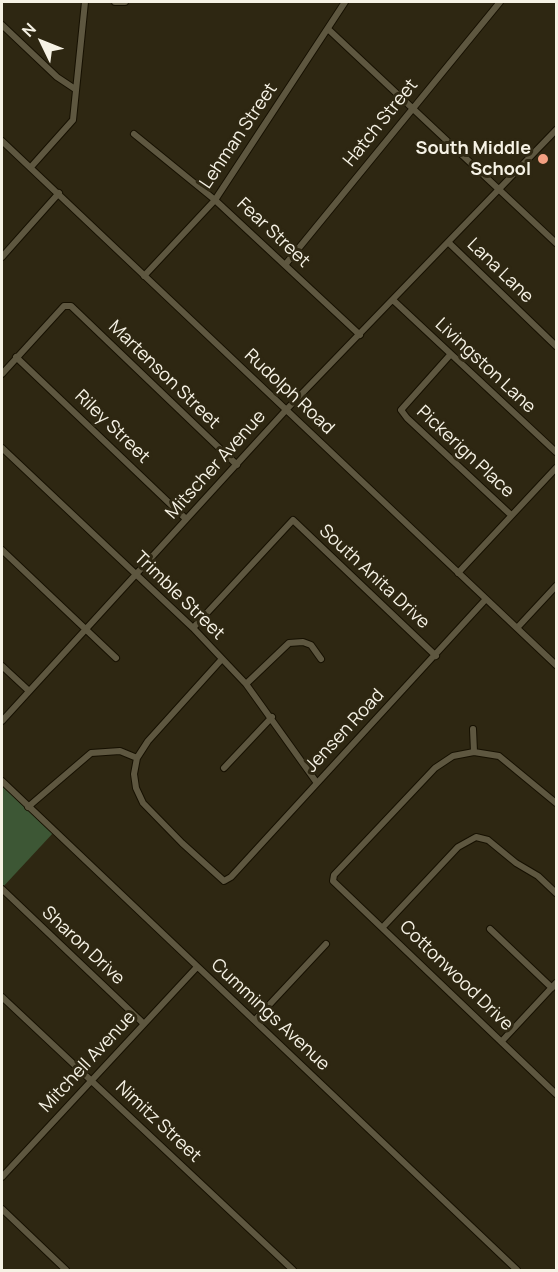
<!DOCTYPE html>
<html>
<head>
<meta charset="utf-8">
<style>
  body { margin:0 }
  #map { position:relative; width:558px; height:1272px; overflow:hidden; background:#2e2712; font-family:Manrope,sans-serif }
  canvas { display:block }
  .frame { position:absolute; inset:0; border:3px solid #f6f2e5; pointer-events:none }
  .north { position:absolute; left:12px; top:12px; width:60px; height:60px; -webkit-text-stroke:4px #2e2712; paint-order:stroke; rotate:313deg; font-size:16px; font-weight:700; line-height:24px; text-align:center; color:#f6f2e5 }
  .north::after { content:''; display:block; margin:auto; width:21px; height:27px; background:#f6f2e5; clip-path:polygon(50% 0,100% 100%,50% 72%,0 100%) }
</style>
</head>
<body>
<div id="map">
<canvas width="558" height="1272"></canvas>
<div class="frame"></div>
<div class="north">N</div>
</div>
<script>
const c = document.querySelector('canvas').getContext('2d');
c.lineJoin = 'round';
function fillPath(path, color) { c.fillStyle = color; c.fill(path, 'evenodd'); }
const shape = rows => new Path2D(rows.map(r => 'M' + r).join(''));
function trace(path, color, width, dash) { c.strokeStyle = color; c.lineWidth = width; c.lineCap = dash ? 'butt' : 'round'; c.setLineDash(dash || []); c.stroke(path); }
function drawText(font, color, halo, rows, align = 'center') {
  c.font = font + ' Manrope,sans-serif'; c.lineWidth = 6; c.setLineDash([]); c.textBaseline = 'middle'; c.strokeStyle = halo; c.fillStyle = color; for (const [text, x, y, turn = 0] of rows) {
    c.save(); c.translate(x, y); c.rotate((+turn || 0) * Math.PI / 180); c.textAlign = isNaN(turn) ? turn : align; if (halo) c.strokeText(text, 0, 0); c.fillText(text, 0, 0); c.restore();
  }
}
const green = shape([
  [2,781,54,832,2,888]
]);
const minor = shape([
  [115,2,125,2],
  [2,25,57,77,75,89],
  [328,29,556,243],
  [134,134,215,200,360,335],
  [2,141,556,665],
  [31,167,73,120,85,2],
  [448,242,556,346],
  [2,257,59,193],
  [285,265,500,2],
  [144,276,215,200,345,2],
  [393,300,556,452],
  [450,355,401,410,407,418,511,515],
  [16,357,186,519],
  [2,374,64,306,71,306,237,465],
  [2,448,193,628,246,684,317,783],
  [2,550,116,658],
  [458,573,556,468],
  [193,628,293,520,436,656],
  [517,628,556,586],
  [222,659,148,741,137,758,134,774,136,788,143,803,182,843,224,881,231,877,486,599],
  [2,666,29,691],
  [246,684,289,643,303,642,311,645,321,659],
  [2,721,286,410,556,130],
  [473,729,474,752],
  [224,768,272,717],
  [2,781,517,1270],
  [556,803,499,756,474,752,453,756,435,768,334,875,333,881,556,1094],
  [28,807,91,753,120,751,137,758],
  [2,889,144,1024],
  [383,927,458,847,476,837,488,840,516,863,538,876,556,893],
  [490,929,552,988],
  [2,997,293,1270],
  [255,1020,326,944],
  [502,1041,556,983],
  [2,1177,197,967],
  [2,1209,66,1270]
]);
const markers = [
  [543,159,6,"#f3a082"]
];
const streetNames = [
  ["Hatch Street",381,123,-51],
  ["Lehman Street",239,136,-56],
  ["Fear Street",273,233,43],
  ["Lana Lane",500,271,44],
  ["Livingston Lane",485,366,43],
  ["Martenson Street",164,375,44],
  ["Rudolph Road",289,392,43],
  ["Riley Street",112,427,44],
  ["Pickerign Place",465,452,43],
  ["Mitscher Avenue",216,465,-48],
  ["South Anita Drive",374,577,43],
  ["Trimble Street",179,596,44],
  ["Jensen Road",345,731,-47],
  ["Sharon Drive",83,946,43],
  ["Cottonwood Drive",456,976,44],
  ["Cummings Avenue",270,1015,43],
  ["Mitchell Avenue",88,1062,-47],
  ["Nimitz Street",158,1122,43]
];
const poiNames = [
  ["South Middle",531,149],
  ["School",531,170]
];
fillPath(green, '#3d5735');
trace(minor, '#161000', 8);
trace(minor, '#5e5740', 6);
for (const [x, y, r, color] of markers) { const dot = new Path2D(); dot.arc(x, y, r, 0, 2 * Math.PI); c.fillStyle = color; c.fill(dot); trace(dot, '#2e2712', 2); }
drawText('18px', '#f6f2e5', '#2e2712', streetNames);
drawText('bold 18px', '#f6f2e5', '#2e2712', poiNames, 'right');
</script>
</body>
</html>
